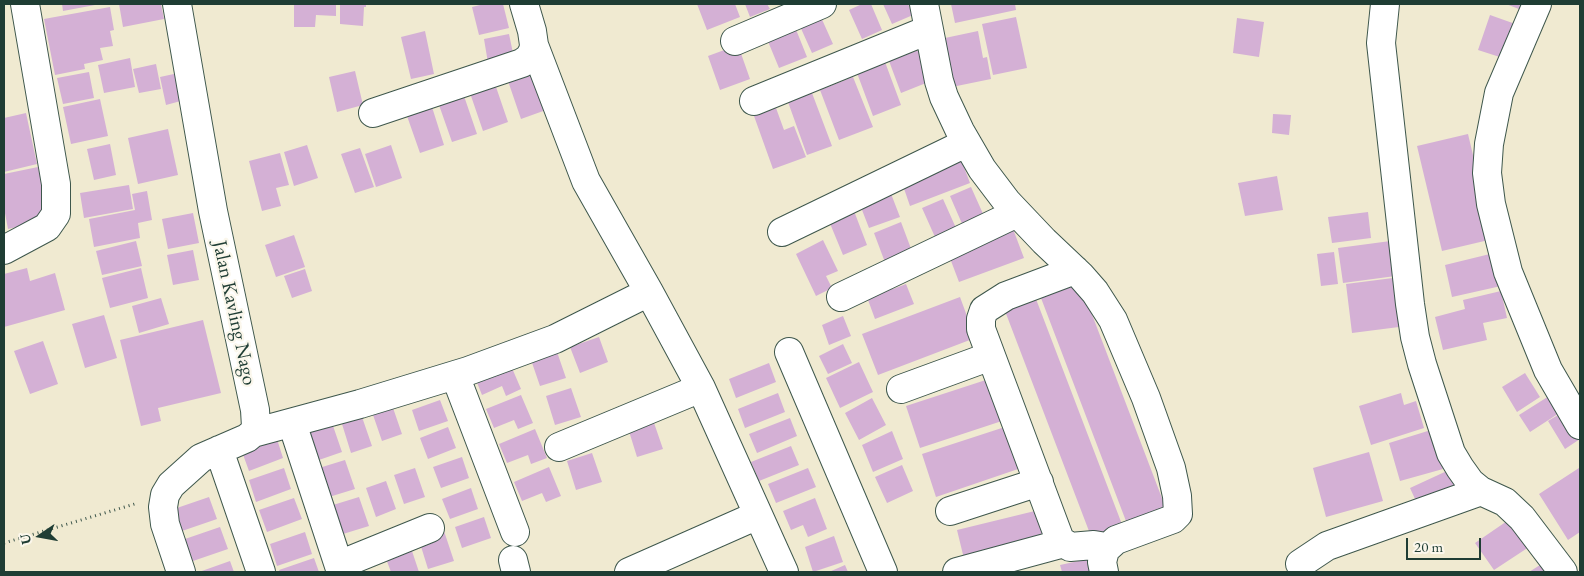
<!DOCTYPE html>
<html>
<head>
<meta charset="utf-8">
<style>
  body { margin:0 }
  #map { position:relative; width:1584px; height:576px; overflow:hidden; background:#f0ead1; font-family:"EB Garamond",serif }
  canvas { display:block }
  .frame { position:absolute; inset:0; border:5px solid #1f3d34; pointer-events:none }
  .north { position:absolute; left:15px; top:511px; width:50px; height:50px; -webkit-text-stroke:4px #fbf7ec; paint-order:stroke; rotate:258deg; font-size:14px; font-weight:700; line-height:20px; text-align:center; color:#1f3d34 }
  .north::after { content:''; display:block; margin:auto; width:18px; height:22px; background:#1f3d34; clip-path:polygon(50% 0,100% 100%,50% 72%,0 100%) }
  .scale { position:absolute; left:1406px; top:538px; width:75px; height:22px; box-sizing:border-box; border:2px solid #1f3d34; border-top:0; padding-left:6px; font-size:15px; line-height:18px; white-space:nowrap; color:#1f3d34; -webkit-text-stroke:4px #fbf7ec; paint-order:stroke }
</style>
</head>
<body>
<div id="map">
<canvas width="1584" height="576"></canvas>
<div class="frame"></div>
<div class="north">U</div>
<div class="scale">20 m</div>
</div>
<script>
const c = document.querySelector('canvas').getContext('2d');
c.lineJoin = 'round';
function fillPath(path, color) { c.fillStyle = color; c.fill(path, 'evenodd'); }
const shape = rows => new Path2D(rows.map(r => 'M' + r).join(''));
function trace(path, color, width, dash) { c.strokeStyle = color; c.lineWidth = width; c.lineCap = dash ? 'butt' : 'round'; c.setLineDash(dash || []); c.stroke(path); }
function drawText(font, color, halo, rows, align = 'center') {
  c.font = font + ' "EB Garamond",serif'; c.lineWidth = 4.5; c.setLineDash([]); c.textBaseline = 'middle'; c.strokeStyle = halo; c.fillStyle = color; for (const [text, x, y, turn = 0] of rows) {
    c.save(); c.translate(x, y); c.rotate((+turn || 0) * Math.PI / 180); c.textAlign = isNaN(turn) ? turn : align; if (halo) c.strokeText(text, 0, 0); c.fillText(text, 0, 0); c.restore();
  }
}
const building = shape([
  [62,4,94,4,95,5,63,11],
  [119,4,161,4,164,19,123,27],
  [294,4,336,4,336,16,316,15,315,27,294,27],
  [340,4,366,4,366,7,364,7,363,26,340,24],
  [484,4,503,4,509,28,479,35,472,7],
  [697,4,735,4,740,17,707,30],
  [745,4,767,4,770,9,750,17],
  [862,4,871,4,882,30,862,39,849,10],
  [883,4,908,4,913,15,892,24],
  [951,4,1015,4,1016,10,955,23],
  [1506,4,1533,4,1529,13],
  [110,7,114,30,110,31,113,46,100,48,103,60,84,64,85,69,55,75,44,19],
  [820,15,833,44,812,53,799,24],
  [1490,15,1521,26,1509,60,1478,50],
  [1016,17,1027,68,993,75,982,24],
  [1237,18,1264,22,1259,57,1233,53],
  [795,27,807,57,779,68,767,39],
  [425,31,434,74,411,79,401,37],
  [978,31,983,58,987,57,991,79,947,88,943,67,950,65,945,38],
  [509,34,514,58,488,63,484,39],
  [738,45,750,79,720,90,708,56],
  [924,48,936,79,901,93,889,61],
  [130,58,135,87,104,93,98,65],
  [885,62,901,105,873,116,857,73],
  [156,64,161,89,139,93,133,69],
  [355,71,363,105,337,112,329,77],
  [89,72,94,98,63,104,57,78],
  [183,72,188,99,166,105,160,77],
  [533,73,546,110,521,119,508,81],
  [853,77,873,127,839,140,820,90],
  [495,84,508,122,483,131,470,93],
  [812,93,832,146,807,155,788,102],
  [464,96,477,134,452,142,439,105],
  [100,99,108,136,71,144,63,107],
  [432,107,444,145,420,153,407,116],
  [776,108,784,130,794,126,806,157,773,169,754,116],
  [26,113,37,164,4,172,4,118],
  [1273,114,1291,115,1289,135,1272,133],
  [168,129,178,175,138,184,128,138],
  [1468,134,1493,239,1442,251,1417,146],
  [110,144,116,175,94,180,87,149],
  [307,145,318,178,294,186,284,152],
  [391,145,402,178,376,187,365,154],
  [360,148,374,187,355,193,341,154],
  [280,153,289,185,276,188,281,206,262,211,249,161],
  [959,154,970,183,910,206,900,177],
  [38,167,49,219,8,229,4,208,4,174],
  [1277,176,1283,210,1245,216,1238,183],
  [129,185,133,209,84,218,80,193],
  [888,186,900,217,869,228,857,197],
  [971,187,984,216,963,226,950,196],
  [147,191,152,220,138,223,140,238,94,247,89,219,135,210,132,194],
  [943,199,956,228,935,237,922,208],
  [854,211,867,245,843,255,829,221],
  [1368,212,1371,238,1332,243,1328,217],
  [193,213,199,243,168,249,162,219],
  [901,222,913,254,886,265,874,233],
  [1013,229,1024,258,959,282,948,253],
  [294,235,305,267,276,277,265,245],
  [823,240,838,271,826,276,832,288,816,296,796,254],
  [1398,240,1403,275,1343,283,1338,248],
  [136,241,142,266,102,275,96,251],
  [193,250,199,280,173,285,167,255],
  [1334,252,1338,284,1321,286,1317,254],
  [1494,253,1501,286,1452,297,1445,265],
  [27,268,30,281,55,273,65,310,4,327,4,274],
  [141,268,148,298,110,308,102,278],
  [305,269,312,291,292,298,284,276],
  [1393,278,1399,327,1352,333,1346,284],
  [890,280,893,289,906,284,914,304,875,319,864,289],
  [1080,283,1168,514,1129,529,1041,298],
  [1501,291,1507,318,1483,323,1487,340,1443,350,1435,317,1465,309,1463,300],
  [960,297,975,338,878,375,862,334],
  [161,298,169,324,139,333,132,306],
  [1036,299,1123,527,1092,539,1005,311],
  [104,315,117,358,85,368,72,324],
  [843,316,851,336,829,345,822,325],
  [203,320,221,393,158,408,161,421,141,426,120,340],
  [599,337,608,362,580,373,570,347],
  [43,341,58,384,30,394,14,351],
  [843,344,852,363,828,374,819,356],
  [556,349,566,378,540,386,530,357],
  [509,361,521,389,506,396,502,386,482,395,474,375],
  [859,362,873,392,840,408,826,378],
  [769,363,776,382,736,398,729,379],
  [1525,373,1540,397,1517,412,1502,387],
  [995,377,1008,419,920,448,906,406],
  [571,388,581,417,555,425,546,396],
  [1557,391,1567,408,1530,432,1519,415],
  [778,393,785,412,745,428,738,409],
  [1401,393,1404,405,1416,401,1424,428,1371,445,1359,406],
  [521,395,533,423,518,429,514,420,494,428,486,409],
  [872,398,886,425,859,440,845,413],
  [440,400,448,421,419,431,412,410],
  [392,405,402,434,382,441,372,412],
  [1568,409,1580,439,1565,449,1548,421],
  [362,417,372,446,351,453,342,424],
  [790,418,797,436,757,453,749,434],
  [653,420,663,449,637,457,628,428],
  [332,423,342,452,316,461,306,432],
  [1011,425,1024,467,936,497,922,454],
  [448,427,456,448,428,459,420,438],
  [535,429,547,458,531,464,528,455,507,463,499,444],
  [1431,430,1443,469,1400,481,1389,443],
  [892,431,903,459,873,472,862,445],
  [276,436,283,458,249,471,241,449],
  [791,446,799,465,759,481,751,462],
  [1369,452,1383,501,1326,517,1313,468],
  [592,453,602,482,576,490,567,461],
  [462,457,469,478,441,488,433,467],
  [345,460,355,489,329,497,319,468],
  [902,465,913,491,887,503,875,477],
  [549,467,561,496,546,502,542,493,522,501,514,482],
  [284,468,291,489,256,502,249,480],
  [415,468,425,497,404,504,394,475],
  [808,468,816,487,776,503,768,484],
  [1579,468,1580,470,1580,532,1568,540,1539,494],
  [1449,470,1460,493,1421,512,1410,488],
  [386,481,396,509,376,517,366,488],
  [471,488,478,509,450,519,442,499],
  [209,497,217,519,182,531,174,509],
  [359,497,369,526,343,534,333,505],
  [294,498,302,519,267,532,259,510],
  [815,498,827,529,808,537,803,525,791,530,783,511],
  [1043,509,1052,545,966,567,957,530],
  [484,517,491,538,462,548,455,527],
  [1510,519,1529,547,1494,570,1475,543],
  [220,527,228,549,193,561,185,539],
  [444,531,454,561,428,569,419,540],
  [305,532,312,554,277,566,270,544],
  [834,536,843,562,813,572,805,547],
  [411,548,419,572,391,572,385,556],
  [1097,557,1100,572,1062,572,1060,565],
  [314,558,319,572,280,572,279,570],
  [230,561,234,572,199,572],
  [845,565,848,572,829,572],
  [1540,565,1545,572,1529,572]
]);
const path = shape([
  [4,543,138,503]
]);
const minor = shape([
  [177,4,213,211,255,410,256,427,253,433,247,438,201,458,171,485,165,495,163,507,165,524,181,572],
  [924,4,939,81,944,97,960,131,982,169,1007,202,1044,241,1081,276,1095,292,1113,320,1146,398,1171,468,1177,496,1178,514,1173,519,1116,540,1105,550,1102,562,1104,572],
  [1385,4,1381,43,1410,304,1415,337,1422,364,1451,453,1460,468,1470,482,1481,491,1505,502,1522,518,1563,572],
  [1537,4,1499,93,1489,144,1487,173,1491,204,1508,272,1548,370,1580,425],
  [735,41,822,4],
  [534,45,586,181,649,292,701,388,784,572],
  [754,101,928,30],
  [373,113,522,63,529,58,533,51,534,45,532,31,524,4],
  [782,232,966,143],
  [4,250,47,227,56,214,56,184,25,4],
  [1075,270,1006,296,984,310,981,319,981,329,1060,540,1070,547,1094,545,1106,547],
  [841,297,1017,213],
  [789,352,883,572],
  [455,375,515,532],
  [901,389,991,356],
  [292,423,341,572],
  [253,433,360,404,468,371,555,339,649,292],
  [559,447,701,388],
  [219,450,261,572],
  [950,511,1039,482],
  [513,560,516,572],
  [1300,564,1327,546,1481,491],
  [339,565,430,528],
  [629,572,758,515],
  [957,572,1064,543]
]);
const streetNames = [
  ["Jalan Kavling Nago",234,313,78]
];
fillPath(building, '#d4b0d5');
trace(minor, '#3e574c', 30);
trace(path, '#3e574c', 3, [1, 4]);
trace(minor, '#fff', 28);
drawText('20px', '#1f3d34', '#fbf7ec', streetNames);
</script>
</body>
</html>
